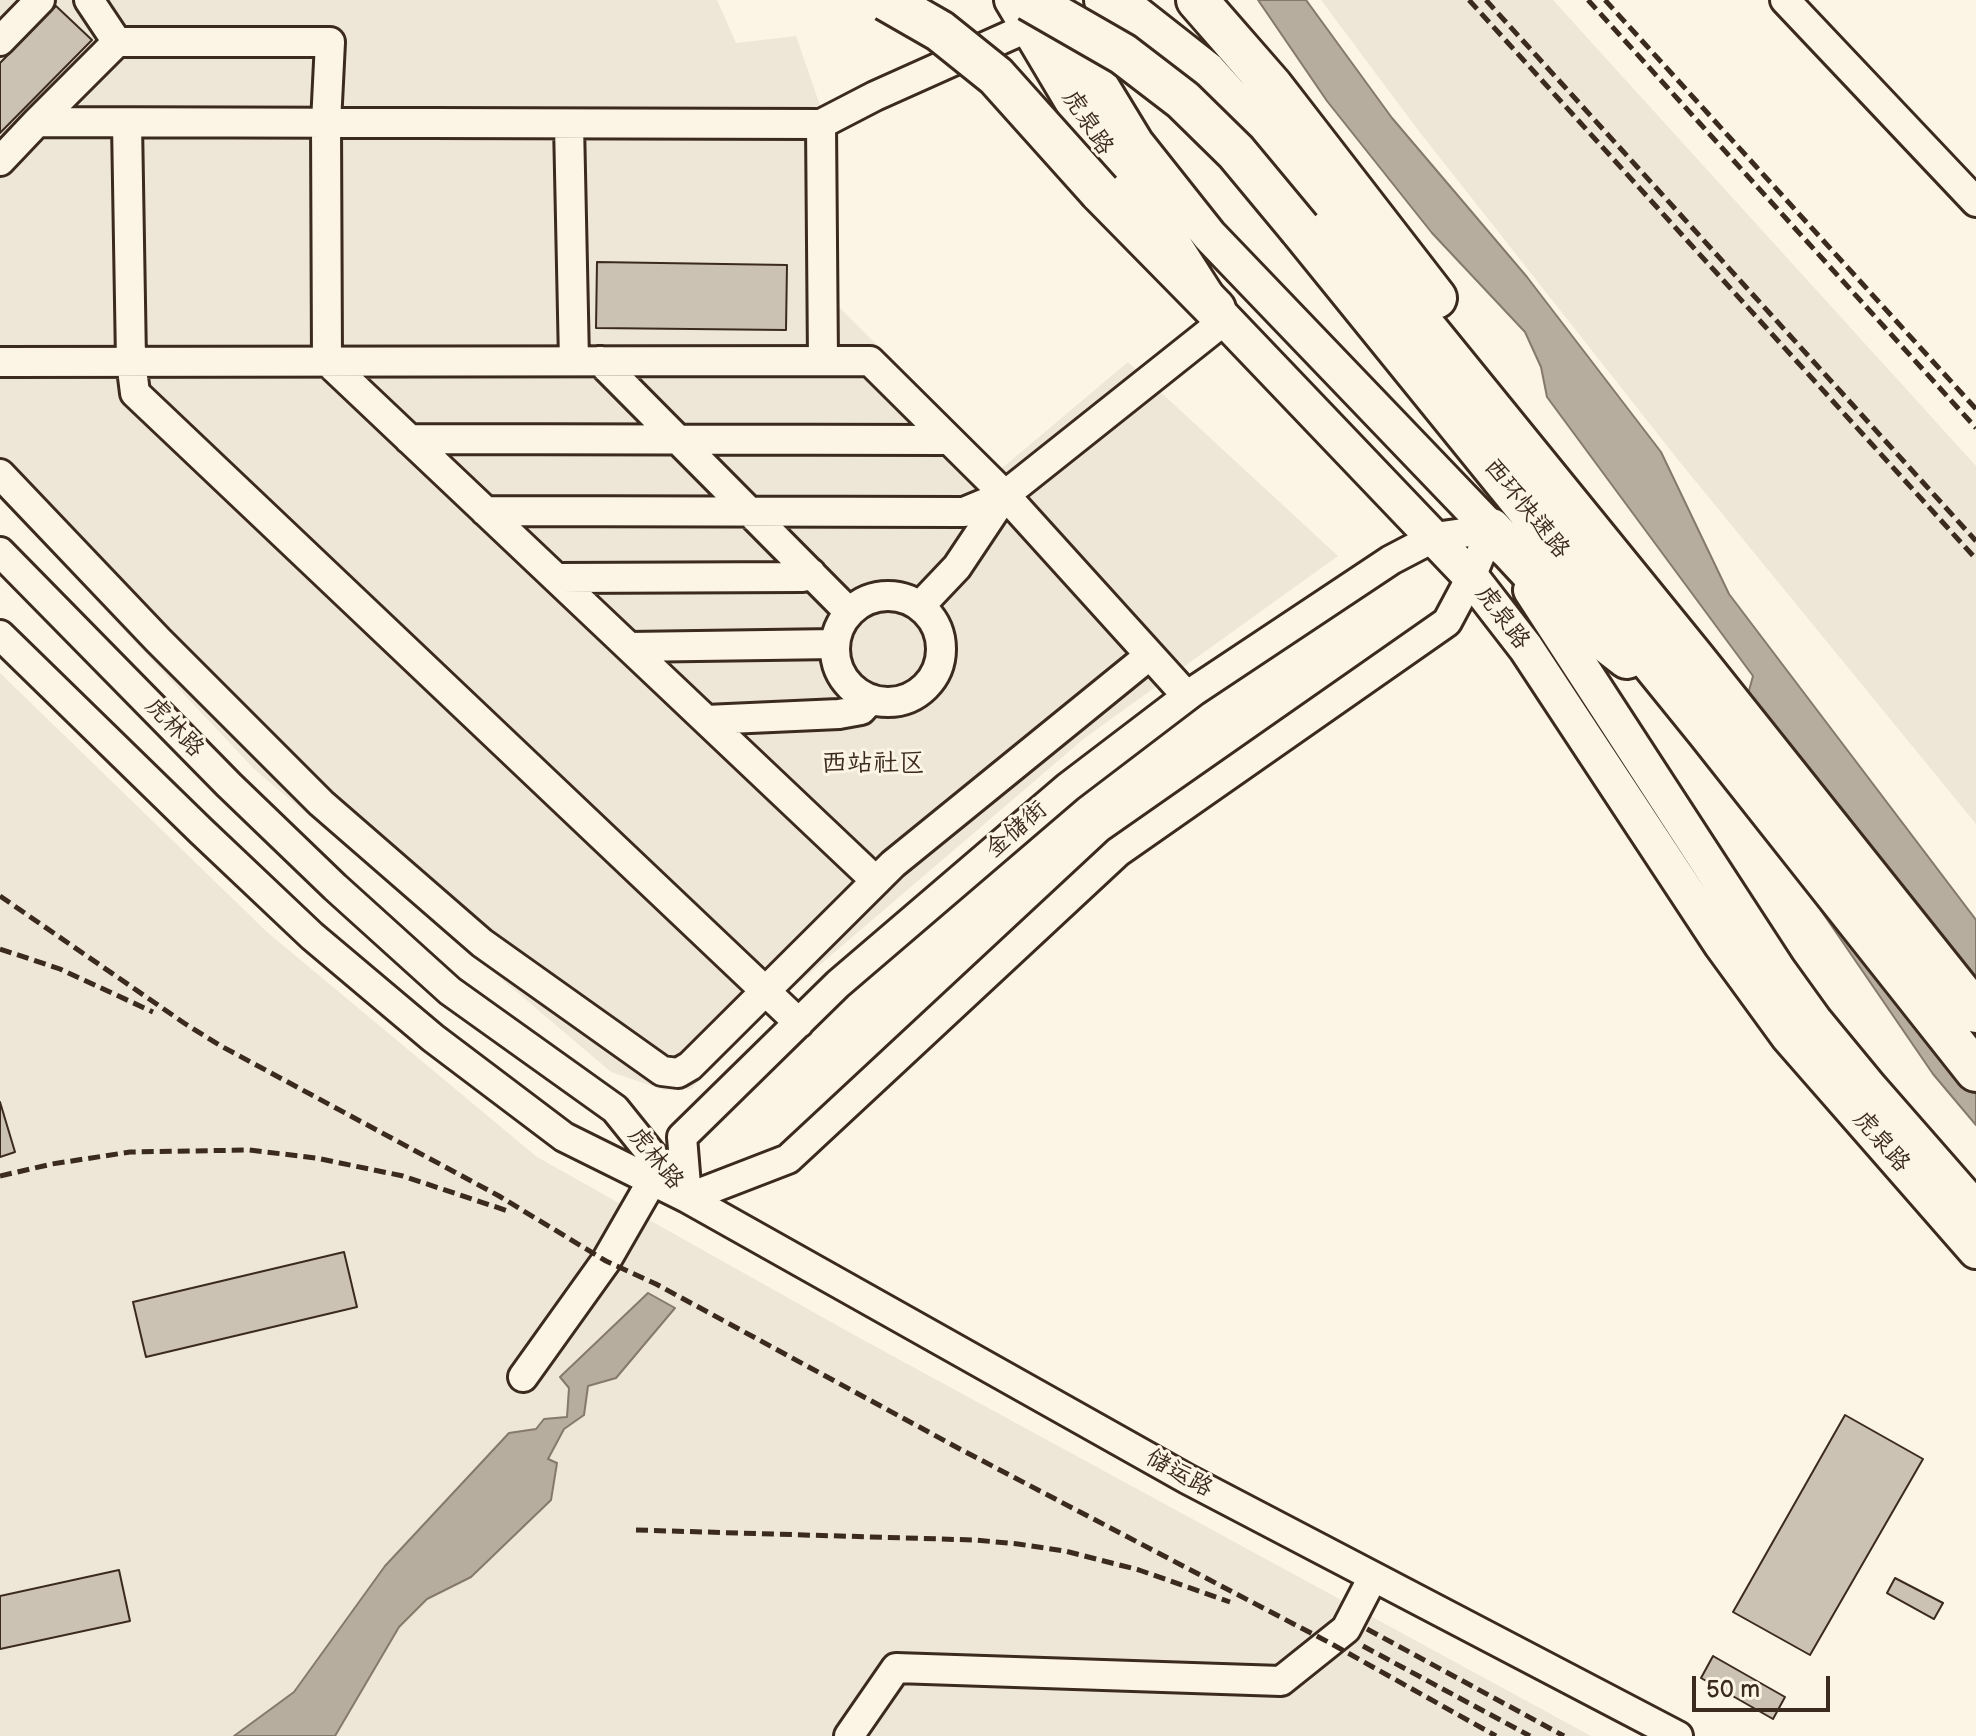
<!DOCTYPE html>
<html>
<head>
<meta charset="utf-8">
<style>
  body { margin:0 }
  #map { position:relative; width:1976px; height:1736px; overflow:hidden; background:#fcf5e5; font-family:"Balsamiq Sans",sans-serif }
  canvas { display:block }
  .scale { position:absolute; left:1692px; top:1676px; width:138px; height:36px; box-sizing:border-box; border:4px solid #3b2a1e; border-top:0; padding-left:10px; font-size:24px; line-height:28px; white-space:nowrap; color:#3b2a1e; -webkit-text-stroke:6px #fcf5e5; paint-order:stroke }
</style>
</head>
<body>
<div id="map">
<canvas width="1976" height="1736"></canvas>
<div class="scale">50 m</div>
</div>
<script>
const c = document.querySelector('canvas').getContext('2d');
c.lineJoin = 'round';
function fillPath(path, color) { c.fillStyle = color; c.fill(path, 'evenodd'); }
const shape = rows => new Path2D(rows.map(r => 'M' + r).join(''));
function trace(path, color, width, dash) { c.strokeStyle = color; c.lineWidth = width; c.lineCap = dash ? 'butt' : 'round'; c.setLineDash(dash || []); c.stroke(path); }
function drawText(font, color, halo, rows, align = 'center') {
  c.font = font + ' "Balsamiq Sans","LXGW WenKai TC",sans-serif'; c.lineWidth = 6; c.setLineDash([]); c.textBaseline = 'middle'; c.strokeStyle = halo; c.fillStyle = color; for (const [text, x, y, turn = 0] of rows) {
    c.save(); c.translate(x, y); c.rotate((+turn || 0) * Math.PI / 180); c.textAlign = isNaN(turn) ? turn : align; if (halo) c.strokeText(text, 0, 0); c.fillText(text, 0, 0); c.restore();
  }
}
const built = shape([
  [0,0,717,0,736,43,796,36,822,111,827,295,1001,469,1128,362,1338,556,1086,737,753,1022,691,1089,664,1090,611,1072,254,769,0,498],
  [1321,0,1553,0,1976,466,1976,824,1679,461,1418,130],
  [0,673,267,932,537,1157,856,1336,1591,1736,0,1736]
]);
const water = shape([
  [1258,0,1306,0,1392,118,1527,277,1661,452,1729,594,1976,920,1976,1125,1933,1074,1820,909,1725,777,1753,676,1547,397,1541,367,1525,332,1432,233,1327,101,1258,0],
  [648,1293,675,1308,616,1378,588,1386,584,1415,564,1429,548,1459,557,1463,551,1500,471,1577,427,1599,399,1627,335,1736,234,1736,294,1692,385,1566,509,1433,536,1429,544,1419,567,1417,569,1388,560,1377,648,1293]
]);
const building = shape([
  [56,6,92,40,0,133,0,63,56,6],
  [597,262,787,265,786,330,596,328,597,262],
  [0,1102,15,1152,0,1157,0,1102],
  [344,1252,357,1307,146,1357,133,1302,344,1252],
  [1845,1415,1923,1459,1810,1655,1733,1612,1845,1415],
  [119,1570,130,1621,0,1649,0,1596,119,1570],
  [1895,1578,1943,1603,1934,1619,1887,1593,1895,1578],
  [1713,1656,1785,1697,1773,1719,1701,1678,1713,1656]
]);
const minor = shape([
  [89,0,117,42],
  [1785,0,1976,202],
  [0,41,40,0],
  [37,122,117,42,330,42,326,123,327,361,876,881],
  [127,123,131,361,135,393,799,1023],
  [569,124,574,361],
  [821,124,875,96,1029,27],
  [0,161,37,122,821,124,823,361],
  [600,361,849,612],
  [0,362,870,361,1005,495,1187,696],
  [409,439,949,440],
  [0,474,158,640,321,803,482,943,662,1071,678,1073,690,1066,893,864,1150,655],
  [485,511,964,512,1005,495,1226,319],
  [1491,529,1471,577,1447,622,1118,852,788,1159,687,1198,682,1137,838,984,1068,787,1194,691,1391,560,1435,537,1491,529],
  [0,552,229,785,335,887,450,991,615,1109,681,1191],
  [557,578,803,577,811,573],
  '835 649a53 53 0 1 1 106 0a53 53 0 1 1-106 0Z',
  [920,606,957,567,1005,495],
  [0,635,201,831,312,936,433,1038,564,1137,687,1198,1187,1479,1678,1736],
  [629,647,835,644],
  [706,720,839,714,861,710,871,699],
  [523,1377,606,1261,652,1181],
  [849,1736,896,1668,1281,1681,1346,1629,1373,1577]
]);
const major = shape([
  [1012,0,1091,133,1165,231,1215,309,1471,577,1526,648,1721,944,1788,1036,1976,1251],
  [1058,15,1136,143,1209,235,1491,529,1505,549],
  [1531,590,1778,970,1814,1020,1870,1088,1976,1209]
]);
const highway = shape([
  [1105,0,1136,17,1206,72,1330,210,1694,658,1976,1012],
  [1197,0,1272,86,1436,298],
  [1100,192,1215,309],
  [1300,229,1707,731,1976,1071],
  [1491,529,1570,614,1627,658]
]);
const rail = shape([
  [1469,0,1976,559],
  [1486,0,1976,541],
  [1588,0,1976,428],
  [1605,0,1976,409],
  [0,896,184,1023,221,1046,499,1196,606,1261,656,1284,958,1448,1330,1643,1496,1736],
  [0,949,60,969,153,1012],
  [0,1176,52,1164,130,1152,249,1150,316,1158,403,1176,508,1211],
  [636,1530,975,1540,1018,1544,1065,1551,1139,1570,1230,1602],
  [1367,1629,1564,1736],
  [1363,1646,1530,1736]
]);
const highwayBridge = shape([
  [886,0,940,31,996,76,1100,192],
  [1029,0,1123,54,1183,100,1236,152,1300,229]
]);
const streetNames = [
  ["虎泉路",1087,123,57],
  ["西环快速路",1526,509,51],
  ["虎泉路",1502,618,53],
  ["虎林路",174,728,46],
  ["金储街",1017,830,-41],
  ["虎泉路",1881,1142,49],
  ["虎林路",655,1159,51],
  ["储运路",1179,1474,29]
];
const neighbourhoodNames = [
  ["西站社区",873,764]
];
fillPath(built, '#eee6d6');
fillPath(water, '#b7ad9e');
trace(water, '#85796b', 2);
fillPath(building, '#ccc2b3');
trace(building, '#3b2a1e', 2);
trace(minor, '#3b2a1e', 34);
trace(major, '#3b2a1e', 40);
trace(highway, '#3b2a1e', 46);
trace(minor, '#fcf5e5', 28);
trace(major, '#fcf5e5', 34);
trace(highway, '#fcf5e5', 40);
trace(rail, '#3b2a1e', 5, [12, 6]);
trace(highwayBridge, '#3b2a1e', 46, []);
trace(highwayBridge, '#fcf5e5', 40);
drawText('24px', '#3b2a1e', '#fcf5e5', streetNames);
drawText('26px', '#3b2a1e', '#fcf5e5', neighbourhoodNames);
</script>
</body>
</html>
